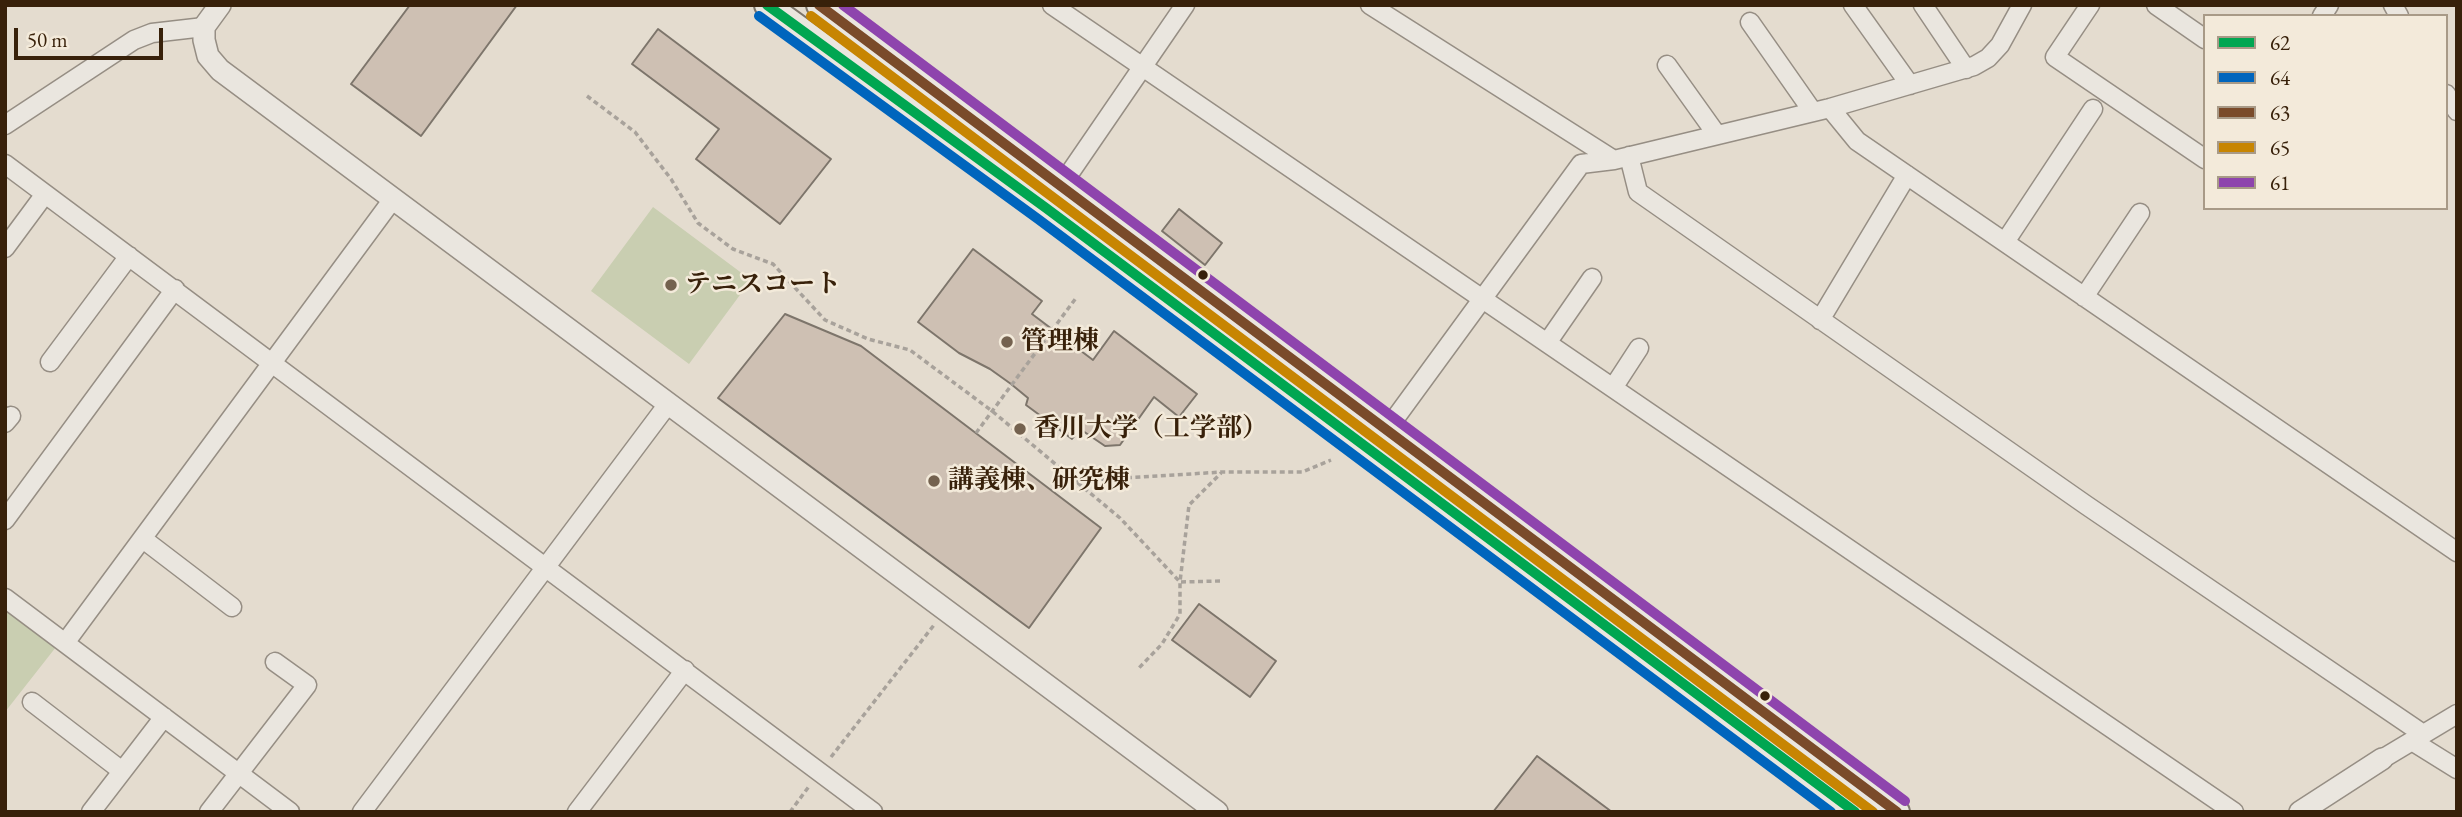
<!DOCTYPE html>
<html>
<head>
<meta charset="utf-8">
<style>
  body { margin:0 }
  #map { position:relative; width:2462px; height:817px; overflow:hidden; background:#e4dccf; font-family:"EB Garamond",serif }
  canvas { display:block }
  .frame { position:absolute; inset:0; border:7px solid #38210a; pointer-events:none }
  .legend { position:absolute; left:2203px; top:14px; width:245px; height:196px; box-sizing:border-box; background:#f3eada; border:2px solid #a89a87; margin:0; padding:9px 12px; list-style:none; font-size:21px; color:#38210a }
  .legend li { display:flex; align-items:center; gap:14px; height:35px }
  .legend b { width:35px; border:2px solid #a89a87 }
  .scale { position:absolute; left:14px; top:28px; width:149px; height:32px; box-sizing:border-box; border:4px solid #38210a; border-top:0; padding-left:9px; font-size:21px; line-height:24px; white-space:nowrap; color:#38210a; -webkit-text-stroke:5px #f3eada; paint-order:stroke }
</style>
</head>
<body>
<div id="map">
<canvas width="2462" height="817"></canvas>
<div class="frame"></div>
<ul class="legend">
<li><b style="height:9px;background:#00a651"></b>62</li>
<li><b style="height:9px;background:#0065bd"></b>64</li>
<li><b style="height:9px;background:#7a4b2a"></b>63</li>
<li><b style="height:9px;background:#c78502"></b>65</li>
<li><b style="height:9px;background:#8e44ad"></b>61</li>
</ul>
<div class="scale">50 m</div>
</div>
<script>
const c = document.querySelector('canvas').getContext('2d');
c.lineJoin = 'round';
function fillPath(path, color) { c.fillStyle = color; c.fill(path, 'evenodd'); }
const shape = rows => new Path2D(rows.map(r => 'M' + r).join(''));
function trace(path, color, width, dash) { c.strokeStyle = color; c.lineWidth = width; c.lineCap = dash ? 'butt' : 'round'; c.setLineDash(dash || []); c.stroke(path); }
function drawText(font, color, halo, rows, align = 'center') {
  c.font = font + ' "EB Garamond","Noto Serif JP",serif'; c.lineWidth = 5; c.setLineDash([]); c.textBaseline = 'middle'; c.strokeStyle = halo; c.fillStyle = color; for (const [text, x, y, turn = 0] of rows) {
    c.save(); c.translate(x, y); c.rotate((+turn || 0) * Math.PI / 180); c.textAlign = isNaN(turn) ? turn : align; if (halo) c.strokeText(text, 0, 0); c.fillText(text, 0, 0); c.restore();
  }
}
const green = shape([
  [653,207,751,280,689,364,591,291],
  [5,608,56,647,5,712]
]);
const building = shape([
  [410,5,517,5,421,136,351,84,410,5],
  [658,29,831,159,780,224,696,159,719,129,632,64,658,29],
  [1179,209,1222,243,1205,265,1162,231,1179,209],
  [973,249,1042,301,1032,314,1093,360,1114,331,1197,394,1179,417,1154,397,1120,445,1105,446,1080,429,1072,439,1026,405,1028,398,1011,384,990,369,959,353,918,322,973,249],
  [785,314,861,346,1101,528,1029,628,718,398,785,314],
  [1199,604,1276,661,1250,697,1172,640,1199,604],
  [1537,756,1612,812,1493,812,1537,756]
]);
const path = shape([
  [587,96,635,132,671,179,698,223,733,249,773,264,825,320,868,339,910,350,992,411,1120,518,1180,582,1180,614,1162,644,1138,669],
  [976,433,1076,298],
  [1076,481,1222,472,1302,472,1331,460],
  [1220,581,1180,582,1189,505,1221,473],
  [831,757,934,625],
  [790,812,810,785]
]);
const minor = shape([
  [1052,5,2234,812],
  [1370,5,1614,160],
  [1853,5,1910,85],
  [1923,5,1966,69],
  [2090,5,2055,57,2205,159],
  [2156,5,2205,39],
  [2393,5,2399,16],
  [2322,16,2329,5],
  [1750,22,1813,112],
  [1667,65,1717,135],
  [2446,94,2457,111],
  [1830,108,1857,141,2457,552],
  [5,125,134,40,152,33,204,27],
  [1629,156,1638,192,2086,505,2423,734],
  [5,164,873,812],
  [1054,196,1185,5],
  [2005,242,2093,109],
  [5,248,45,194],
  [2084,297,2140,213],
  [1820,320,1907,175],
  [1547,343,1592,278],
  [50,362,129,256],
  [1613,388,1639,348],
  [5,423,11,416],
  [1380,439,1581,164,1614,160,1830,108,1974,66,1988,58,2000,45,2022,5],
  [5,520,175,289],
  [143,539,232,607],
  [5,598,290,812],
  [65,643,393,199],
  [32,702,122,771],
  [2412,741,2457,769],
  [2382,759,2457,714],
  [91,812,164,717],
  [209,812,307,685,275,662],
  [362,812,668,404],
  [577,812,685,670]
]);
const tertiary = shape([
  [220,5,204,27,204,40,208,56,220,70,1217,812],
  [2300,812,2382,759]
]);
const secondary = shape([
  [767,5,1046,208,1855,812],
  [819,5,1897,812]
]);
const bus1 = shape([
  [767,5,1046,208,1855,812]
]);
const bus2 = shape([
  [759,16,1038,219,1831,812]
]);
const bus3 = shape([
  [819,5,1897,812]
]);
const bus4 = shape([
  [811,16,1873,812]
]);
const bus5 = shape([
  [843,5,1905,801]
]);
const markers = [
  [1203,275,6,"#38210a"],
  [671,285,7,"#74624f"],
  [1007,342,7,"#74624f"],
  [1020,429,7,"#74624f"],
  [934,481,7,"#74624f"],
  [1765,696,6,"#38210a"]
];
const poiNames = [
  ["テニスコート",685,285],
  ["管理棟",1021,342],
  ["香川大学（工学部）",1034,429],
  ["講義棟、研究棟",948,481]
];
fillPath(green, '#c9ceb1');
fillPath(building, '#cec0b3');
trace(building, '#7d756b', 2);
trace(minor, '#968e84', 21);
trace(tertiary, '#968e84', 24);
trace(secondary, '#7d756b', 28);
trace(path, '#a8a29b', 3.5, [5, 3.5]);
trace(minor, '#eae6df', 18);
trace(tertiary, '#eae6df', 21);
trace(secondary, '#eae6df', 24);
trace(bus1, '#00a651', 10);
trace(bus2, '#0065bd', 10);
trace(bus3, '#7a4b2a', 10);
trace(bus4, '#c78502', 10);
trace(bus5, '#8e44ad', 10);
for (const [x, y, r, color] of markers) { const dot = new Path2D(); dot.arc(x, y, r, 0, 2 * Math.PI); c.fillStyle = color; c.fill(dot); trace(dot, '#f3eada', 2.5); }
drawText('bold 26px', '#38210a', '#f3eada', poiNames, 'left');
</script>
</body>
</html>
